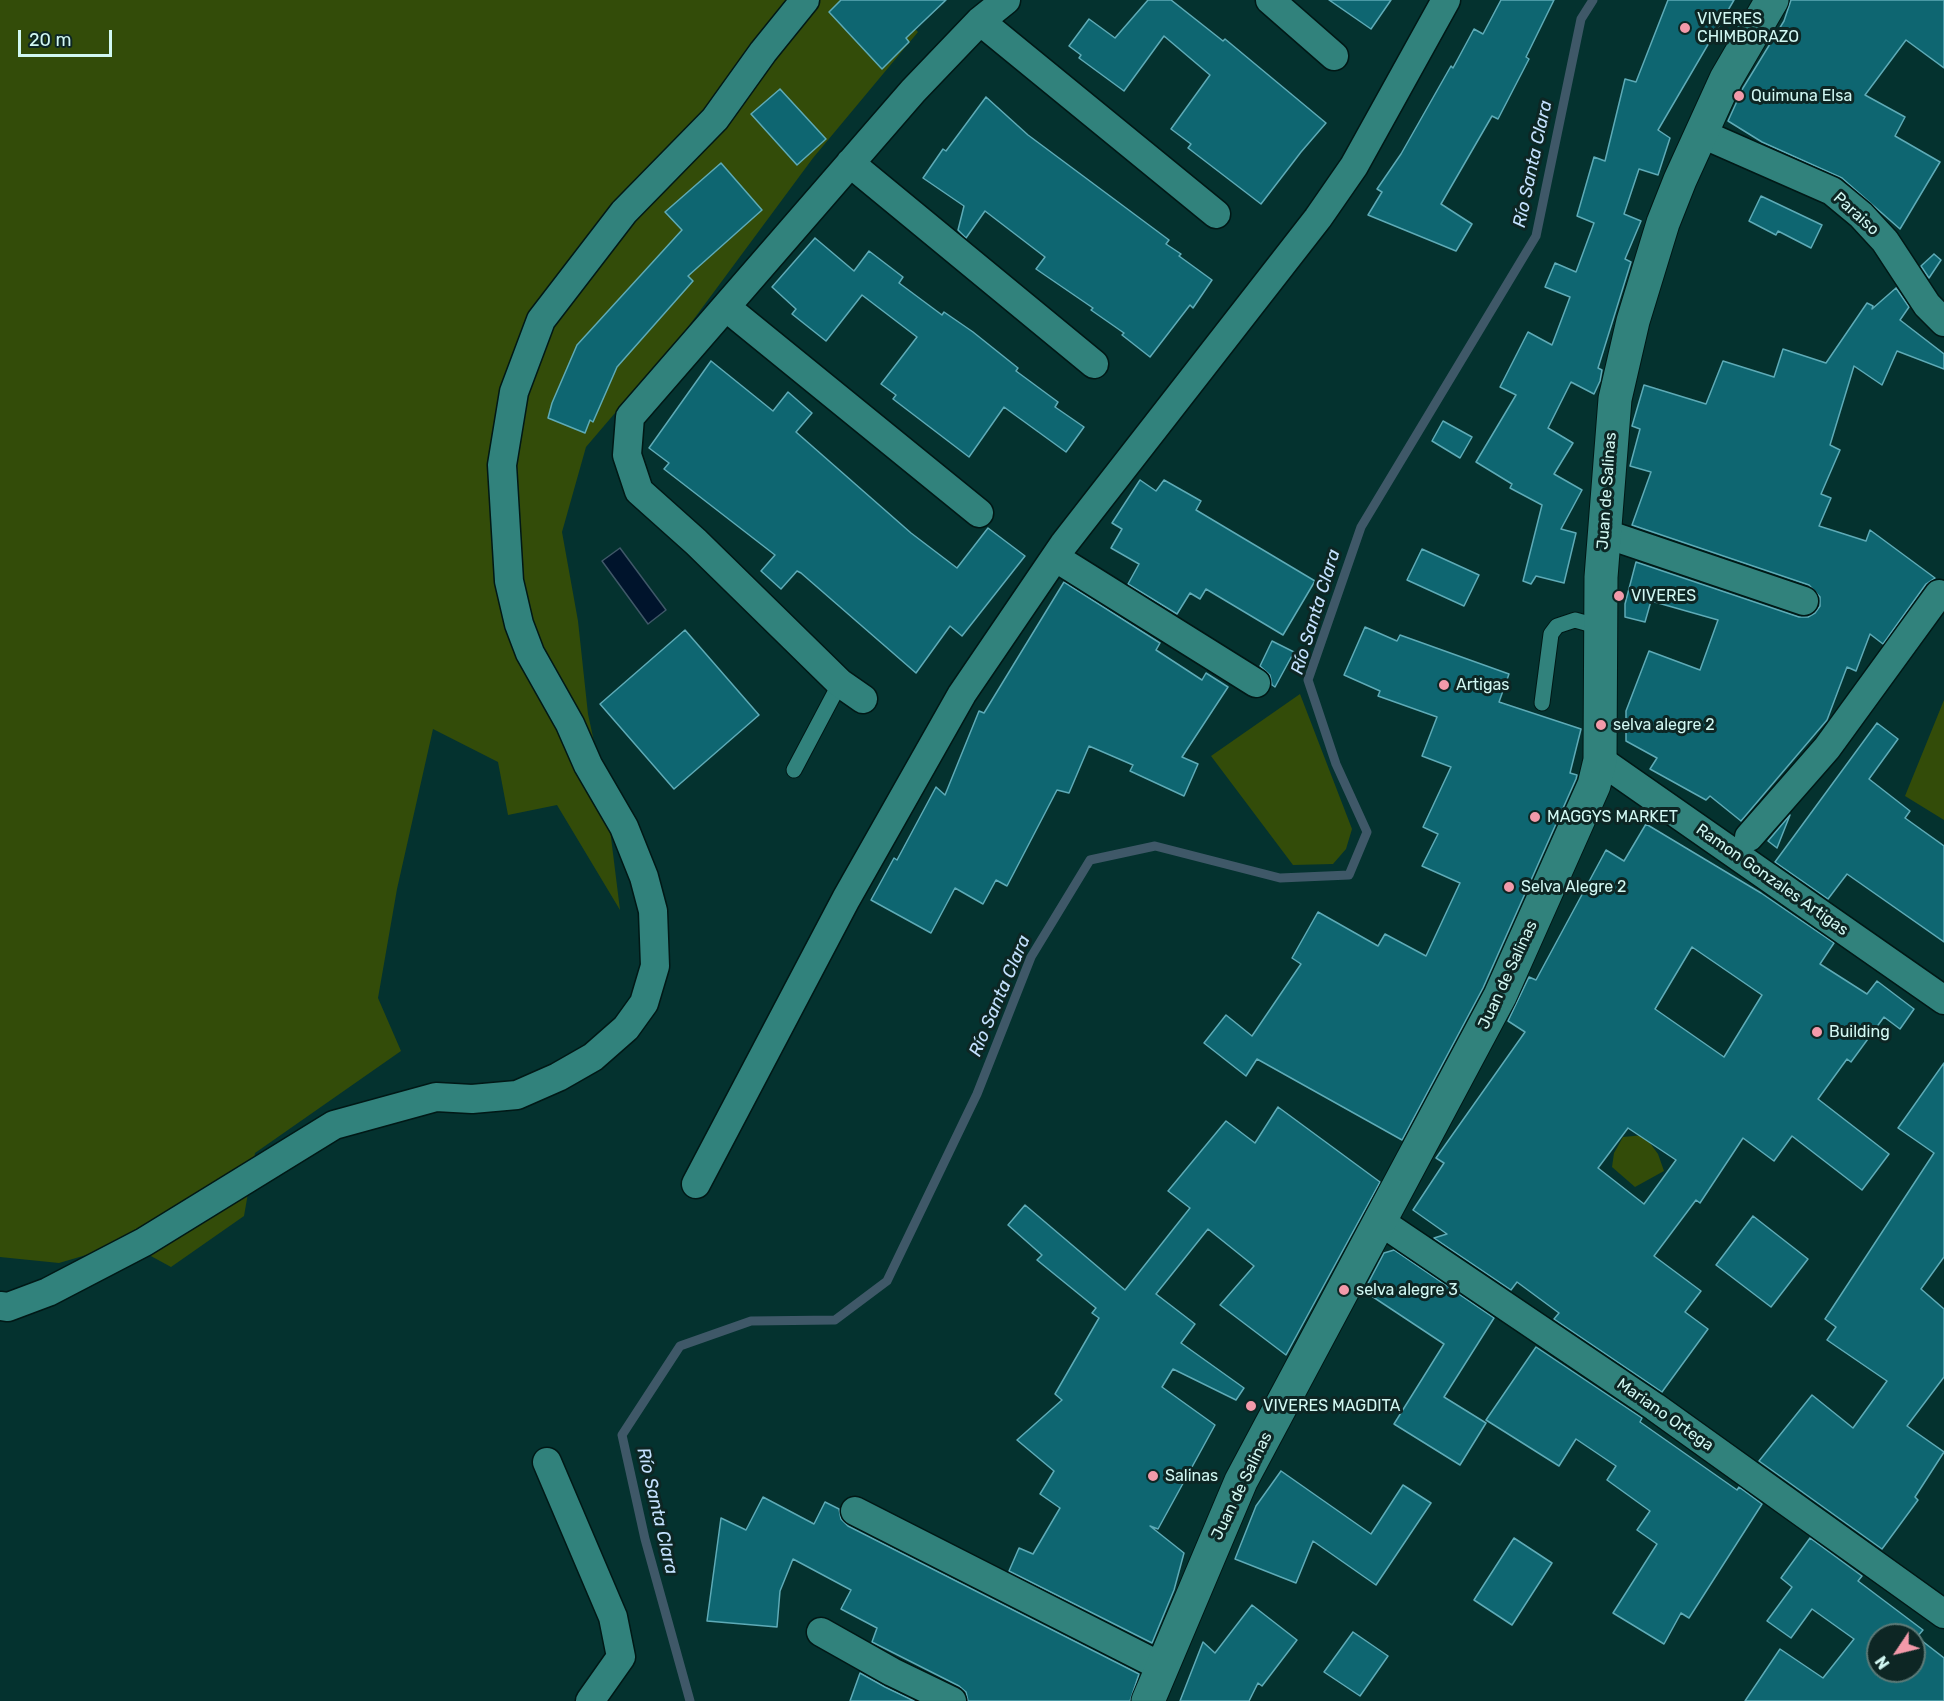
<!DOCTYPE html>
<html>
<head>
<meta charset="utf-8">
<style>
  body { margin:0 }
  #map { position:relative; width:1944px; height:1701px; overflow:hidden; background:#04322f; font-family:Rubik,sans-serif }
  canvas { display:block }
  .north { position:absolute; left:1866px; top:1623px; width:60px; height:60px; box-sizing:border-box; background:#0d2624; border:2px solid #5c7a77; border-radius:50%; rotate:235deg; font-size:16px; font-weight:700; line-height:24px; text-align:center; color:#d2f8f3 }
  .north::after { content:''; display:block; margin:auto; width:21px; height:27px; background:#f39aaa; clip-path:polygon(50% 0,100% 100%,50% 72%,0 100%) }
  .scale { position:absolute; left:18px; top:30px; width:94px; height:27px; box-sizing:border-box; border:3px solid #d2f8f3; border-top:0; padding-left:8px; font-size:18px; line-height:21px; white-space:nowrap; color:#d2f8f3; -webkit-text-stroke:4px #0d2624; paint-order:stroke }
</style>
</head>
<body>
<div id="map">
<canvas width="1944" height="1701"></canvas>
<div class="north">N</div>
<div class="scale">20 m</div>
</div>
<script>
const c = document.querySelector('canvas').getContext('2d');
c.lineJoin = 'round';
function fillPath(path, color) { c.fillStyle = color; c.fill(path, 'evenodd'); }
const shape = rows => new Path2D(rows.map(r => 'M' + r).join(''));
function trace(path, color, width, dash) { c.strokeStyle = color; c.lineWidth = width; c.lineCap = dash ? 'butt' : 'round'; c.setLineDash(dash || []); c.stroke(path); }
function drawText(font, color, halo, rows, align = 'center') {
  c.font = font + ' Rubik,sans-serif'; c.lineWidth = 6; c.setLineDash([]); c.textBaseline = 'middle'; c.strokeStyle = halo; c.fillStyle = color; for (const [text, x, y, turn = 0] of rows) {
    c.save(); c.translate(x, y); c.rotate((+turn || 0) * Math.PI / 180); c.textAlign = isNaN(turn) ? turn : align; if (halo) c.strokeText(text, 0, 0); c.fillText(text, 0, 0); c.restore();
  }
}
const green = shape([
  [0,0,888,0,918,32,813,158,685,331,586,447,562,532,578,621,588,714,606,797,620,910,557,805,508,815,498,762,433,729,397,889,378,998,401,1051,255,1153,244,1216,171,1267,127,1243,59,1263,0,1257],
  [1300,694,1352,829,1346,849,1333,864,1293,865,1211,756],
  [1944,700,1944,820,1905,796],
  [1644,1135,1658,1154,1664,1171,1635,1187,1612,1167,1614,1153,1623,1137]
]);
const water = shape([
  [620,548,666,610,648,624,602,561,620,548]
]);
const stream = shape([
  [690,1701,645,1539,622,1435,680,1346,751,1321,835,1320,887,1281,977,1094,1031,957,1090,860,1155,846,1280,878,1349,875,1367,832,1336,764,1308,680,1361,527,1536,236,1581,19,1593,0]
]);
const building = shape([
  [841,0,946,0,906,38,909,42,882,69,829,12,841,0],
  [1148,0,1171,0,1223,41,1225,39,1326,123,1301,152,1261,204,1188,148,1191,144,1171,129,1210,75,1164,36,1124,91,1079,58,1081,55,1069,46,1089,19,1115,38,1148,0],
  [1329,0,1391,0,1371,29,1329,0],
  [1501,0,1554,0,1526,57,1529,59,1498,119,1492,116,1441,204,1472,224,1456,251,1368,215,1382,192,1377,189,1401,154,1451,66,1453,68,1474,29,1483,34,1501,0],
  [1668,0,1734,0,1658,130,1670,138,1658,175,1639,169,1624,214,1641,221,1625,259,1631,262,1598,368,1602,370,1600,381,1594,394,1571,382,1548,428,1573,443,1554,474,1582,490,1561,529,1576,533,1564,583,1536,576,1531,584,1523,581,1542,505,1510,488,1512,484,1476,462,1516,395,1500,387,1528,332,1552,345,1570,297,1545,287,1555,263,1576,272,1594,223,1577,216,1594,157,1605,161,1625,79,1636,82,1668,0],
  [1791,0,1944,0,1944,68,1906,40,1865,95,1905,117,1895,136,1940,162,1900,229,1842,178,1762,142,1728,121,1743,88,1784,21,1791,0],
  [780,89,826,139,797,165,751,114,780,89],
  [986,97,1028,135,1169,240,1166,244,1181,254,1179,256,1212,280,1193,308,1190,305,1150,357,1122,335,1124,333,1091,310,1093,308,1036,269,1045,257,985,211,966,238,958,230,964,206,923,178,943,149,946,151,986,97],
  [721,163,762,210,688,276,693,281,617,367,593,422,590,420,585,433,548,418,552,403,577,345,682,230,665,212,721,163],
  [1761,196,1822,225,1811,248,1778,231,1776,235,1749,221,1761,196],
  [815,238,854,271,869,251,903,277,899,283,942,315,944,312,973,332,1018,368,1016,371,1058,402,1055,407,1084,427,1066,452,1004,407,969,457,893,399,896,395,881,384,917,337,862,295,826,341,792,314,796,309,772,287,815,238],
  [1934,254,1941,260,1929,278,1921,266,1934,254],
  [1896,288,1909,307,1900,320,1944,354,1944,369,1897,351,1882,385,1854,366,1830,445,1840,450,1821,494,1831,498,1819,526,1866,541,1870,530,1935,578,1926,584,1883,644,1870,634,1856,671,1847,667,1827,720,1741,821,1710,796,1706,800,1650,769,1657,758,1626,741,1626,711,1649,651,1700,670,1718,620,1651,601,1645,622,1625,617,1625,604,1636,562,1799,617,1808,617,1815,613,1820,606,1820,597,1809,585,1632,525,1651,472,1630,466,1640,429,1632,426,1644,385,1706,404,1723,361,1774,377,1783,349,1826,363,1867,303,1873,306,1872,309,1896,288],
  [711,361,773,411,788,392,812,413,796,432,911,533,957,568,988,528,1025,556,962,636,950,626,916,673,801,573,797,571,781,589,761,571,775,555,664,469,669,463,649,448,711,361],
  [1443,421,1472,437,1460,458,1432,441,1443,421],
  [1140,480,1156,491,1164,480,1201,501,1196,510,1315,581,1283,635,1206,589,1200,599,1190,593,1177,614,1128,584,1139,564,1111,548,1122,529,1112,523,1140,480],
  [1422,549,1479,575,1464,606,1407,580,1422,549],
  [1064,582,1160,643,1156,650,1202,680,1206,673,1228,687,1182,757,1198,764,1184,796,1130,771,1133,765,1089,746,1069,793,1057,790,1007,886,996,880,983,904,955,888,931,933,871,900,894,858,897,860,936,787,945,795,979,711,984,713,1064,582],
  [1365,627,1397,641,1400,635,1509,674,1499,702,1581,729,1570,773,1577,775,1576,779,1483,988,1402,1140,1257,1059,1246,1076,1204,1043,1226,1015,1252,1036,1301,964,1292,958,1318,912,1378,946,1385,934,1426,956,1460,883,1422,866,1438,834,1423,827,1451,767,1422,756,1437,717,1378,696,1380,691,1344,675,1365,627],
  [685,630,759,715,674,789,600,704,685,630],
  [1272,641,1294,652,1275,687,1272,685,1270,675,1260,666,1272,641],
  [1877,723,1898,739,1869,779,1910,811,1905,818,1944,846,1944,942,1847,874,1828,899,1775,862,1877,723],
  [1790,815,1777,848,1768,841,1790,815],
  [1646,824,1761,893,1834,943,1820,964,1867,994,1877,981,1914,1009,1900,1029,1884,1017,1851,1062,1847,1059,1818,1099,1889,1154,1862,1190,1792,1136,1774,1161,1743,1138,1700,1203,1696,1200,1654,1256,1701,1291,1685,1312,1708,1329,1662,1392,1554,1319,1559,1313,1517,1282,1511,1290,1434,1238,1447,1234,1413,1210,1444,1163,1436,1158,1525,1032,1508,1021,1529,977,1536,980,1606,850,1624,861,1646,824],
  [1692,947,1762,995,1724,1057,1655,1009,1692,947],
  [1628,1128,1676,1160,1644,1204,1598,1168,1628,1128],
  [1944,1063,1944,1257,1921,1289,1944,1309,1944,1377,1907,1426,1944,1452,1915,1497,1918,1500,1882,1549,1759,1461,1812,1395,1853,1428,1887,1381,1827,1340,1836,1327,1825,1319,1934,1153,1898,1128,1944,1063],
  [1278,1107,1380,1182,1286,1355,1220,1305,1254,1266,1208,1229,1156,1294,1195,1324,1181,1343,1244,1388,1236,1400,1173,1369,1162,1387,1215,1425,1158,1529,1150,1526,1184,1553,1174,1590,1152,1643,1009,1571,1019,1548,1033,1554,1060,1508,1040,1494,1054,1471,1017,1440,1062,1400,1055,1394,1099,1318,1092,1313,1096,1308,1037,1260,1042,1255,1008,1225,1025,1205,1125,1290,1190,1208,1168,1191,1226,1121,1255,1143,1278,1107],
  [1753,1216,1808,1259,1771,1307,1716,1265,1753,1216],
  [1394,1250,1494,1318,1444,1397,1486,1423,1460,1465,1394,1424,1444,1344,1364,1291,1384,1253,1394,1250],
  [1536,1347,1642,1418,1640,1422,1737,1490,1739,1487,1762,1504,1689,1618,1681,1613,1664,1644,1613,1613,1657,1544,1637,1530,1650,1511,1607,1480,1616,1466,1576,1439,1559,1466,1486,1420,1536,1347],
  [1281,1471,1371,1534,1403,1485,1431,1503,1376,1585,1313,1541,1296,1583,1235,1559,1256,1506,1281,1471],
  [763,1497,814,1524,825,1502,839,1509,841,1519,848,1526,1139,1674,1130,1701,968,1701,966,1692,959,1686,872,1642,877,1628,841,1609,851,1590,793,1559,780,1591,777,1627,707,1621,721,1518,746,1530,763,1497],
  [1514,1538,1552,1563,1512,1625,1474,1600,1514,1538],
  [1810,1538,1862,1576,1858,1581,1923,1630,1917,1637,1944,1658,1944,1701,1745,1701,1780,1649,1823,1678,1854,1639,1812,1609,1791,1638,1767,1621,1792,1587,1781,1578,1810,1538],
  [1878,1635,1914,1635,1914,1671,1878,1671,1878,1635],
  [1252,1605,1297,1640,1262,1686,1258,1683,1249,1701,1180,1701,1203,1642,1215,1653,1252,1605],
  [1353,1632,1388,1656,1360,1696,1324,1672,1353,1632],
  [860,1673,885,1687,914,1701,850,1701,860,1673]
]);
const lane = shape([
  [1542,703,1551,634,1557,626,1575,620,1600,627],
  [794,770,840,683]
]);
const street = shape([
  [1270,0,1334,56],
  [980,21,1216,214],
  [1700,133,1832,191,1861,215,1885,241,1927,305,1944,322],
  [850,163,1094,364],
  [727,308,979,513],
  [1603,533,1804,601],
  [1056,558,1256,683],
  [863,699,840,683,696,542,639,491,627,455,630,417,913,91,980,21,1006,0],
  [1600,760,1944,1000],
  [1749,837,1827,748,1939,594],
  [696,1184,846,899,962,694,1064,544,1318,218,1354,166,1446,0],
  [1381,1222,1655,1407,1944,1614],
  [0,1306,8,1307,48,1292,144,1242,334,1125,436,1097,472,1099,517,1095,558,1077,593,1057,626,1028,644,1003,655,966,653,911,644,877,624,827,588,765,570,724,530,653,519,624,509,581,502,465,514,392,541,320,624,212,715,119,763,52,805,0],
  [547,1462,613,1617,621,1657,590,1701],
  [855,1511,1162,1667],
  [821,1632,892,1672,952,1701]
]);
const secondary = shape([
  [1148,1701,1241,1481,1500,996,1594,785,1600,760,1601,577,1615,399,1633,321,1663,223,1680,180,1726,79,1772,0]
]);
const markers = [
  [1685,28,6,"#f39aaa"],
  [1739,96,6,"#f39aaa"],
  [1619,596,6,"#f39aaa"],
  [1444,685,6,"#f39aaa"],
  [1601,725,6,"#f39aaa"],
  [1535,817,6,"#f39aaa"],
  [1509,887,6,"#f39aaa"],
  [1817,1032,6,"#f39aaa"],
  [1344,1290,6,"#f39aaa"],
  [1251,1406,6,"#f39aaa"],
  [1153,1476,6,"#f39aaa"]
];
const poiNames = [
  ["VIVERES",1697,19],
  ["CHIMBORAZO",1697,37],
  ["Quimuna Elsa",1751,96],
  ["VIVERES",1631,596],
  ["Artigas",1456,685],
  ["selva alegre 2",1613,725],
  ["MAGGYS MARKET",1547,817],
  ["Selva Alegre 2",1521,887],
  ["Building",1829,1032],
  ["selva alegre 3",1356,1290],
  ["VIVERES MAGDITA",1263,1406],
  ["Salinas",1165,1476]
];
const streetNames = [
  ["Paraiso",1856,214,42],
  ["Juan de Salinas",1607,491,-86],
  ["Ramon Gonzales Artigas",1772,880,35],
  ["Juan de Salinas",1508,975,-65],
  ["Mariano Ortega",1665,1415,35],
  ["Juan de Salinas",1242,1486,-64]
];
const waterNames = [
  ["Río Santa Clara",1533,164,-78],
  ["Río Santa Clara",1316,612,-73],
  ["Río Santa Clara",1000,996,-67],
  ["Río Santa Clara",657,1511,77]
];
fillPath(green, '#334c09');
fillPath(water, '#00142c');
trace(water, '#3f5868', 1.5);
trace(stream, '#3f5868', 9);
fillPath(building, '#0e6671');
trace(building, '#5eabb7', 1.5);
trace(lane, '#011816', 17);
trace(street, '#011816', 31);
trace(secondary, '#011816', 35);
trace(lane, '#31827c', 15);
trace(street, '#31827c', 28);
trace(secondary, '#31827c', 33);
for (const [x, y, r, color] of markers) { const dot = new Path2D(); dot.arc(x, y, r, 0, 2 * Math.PI); c.fillStyle = color; c.fill(dot); trace(dot, '#0d2624', 2); }
drawText('16px', '#d2f8f3', '#0d2624', poiNames, 'left');
drawText('16px', '#d2f8f3', '#0d2624', streetNames);
drawText('italic 18px', '#c5e2ff', '#0d2624', waterNames);
</script>
</body>
</html>
